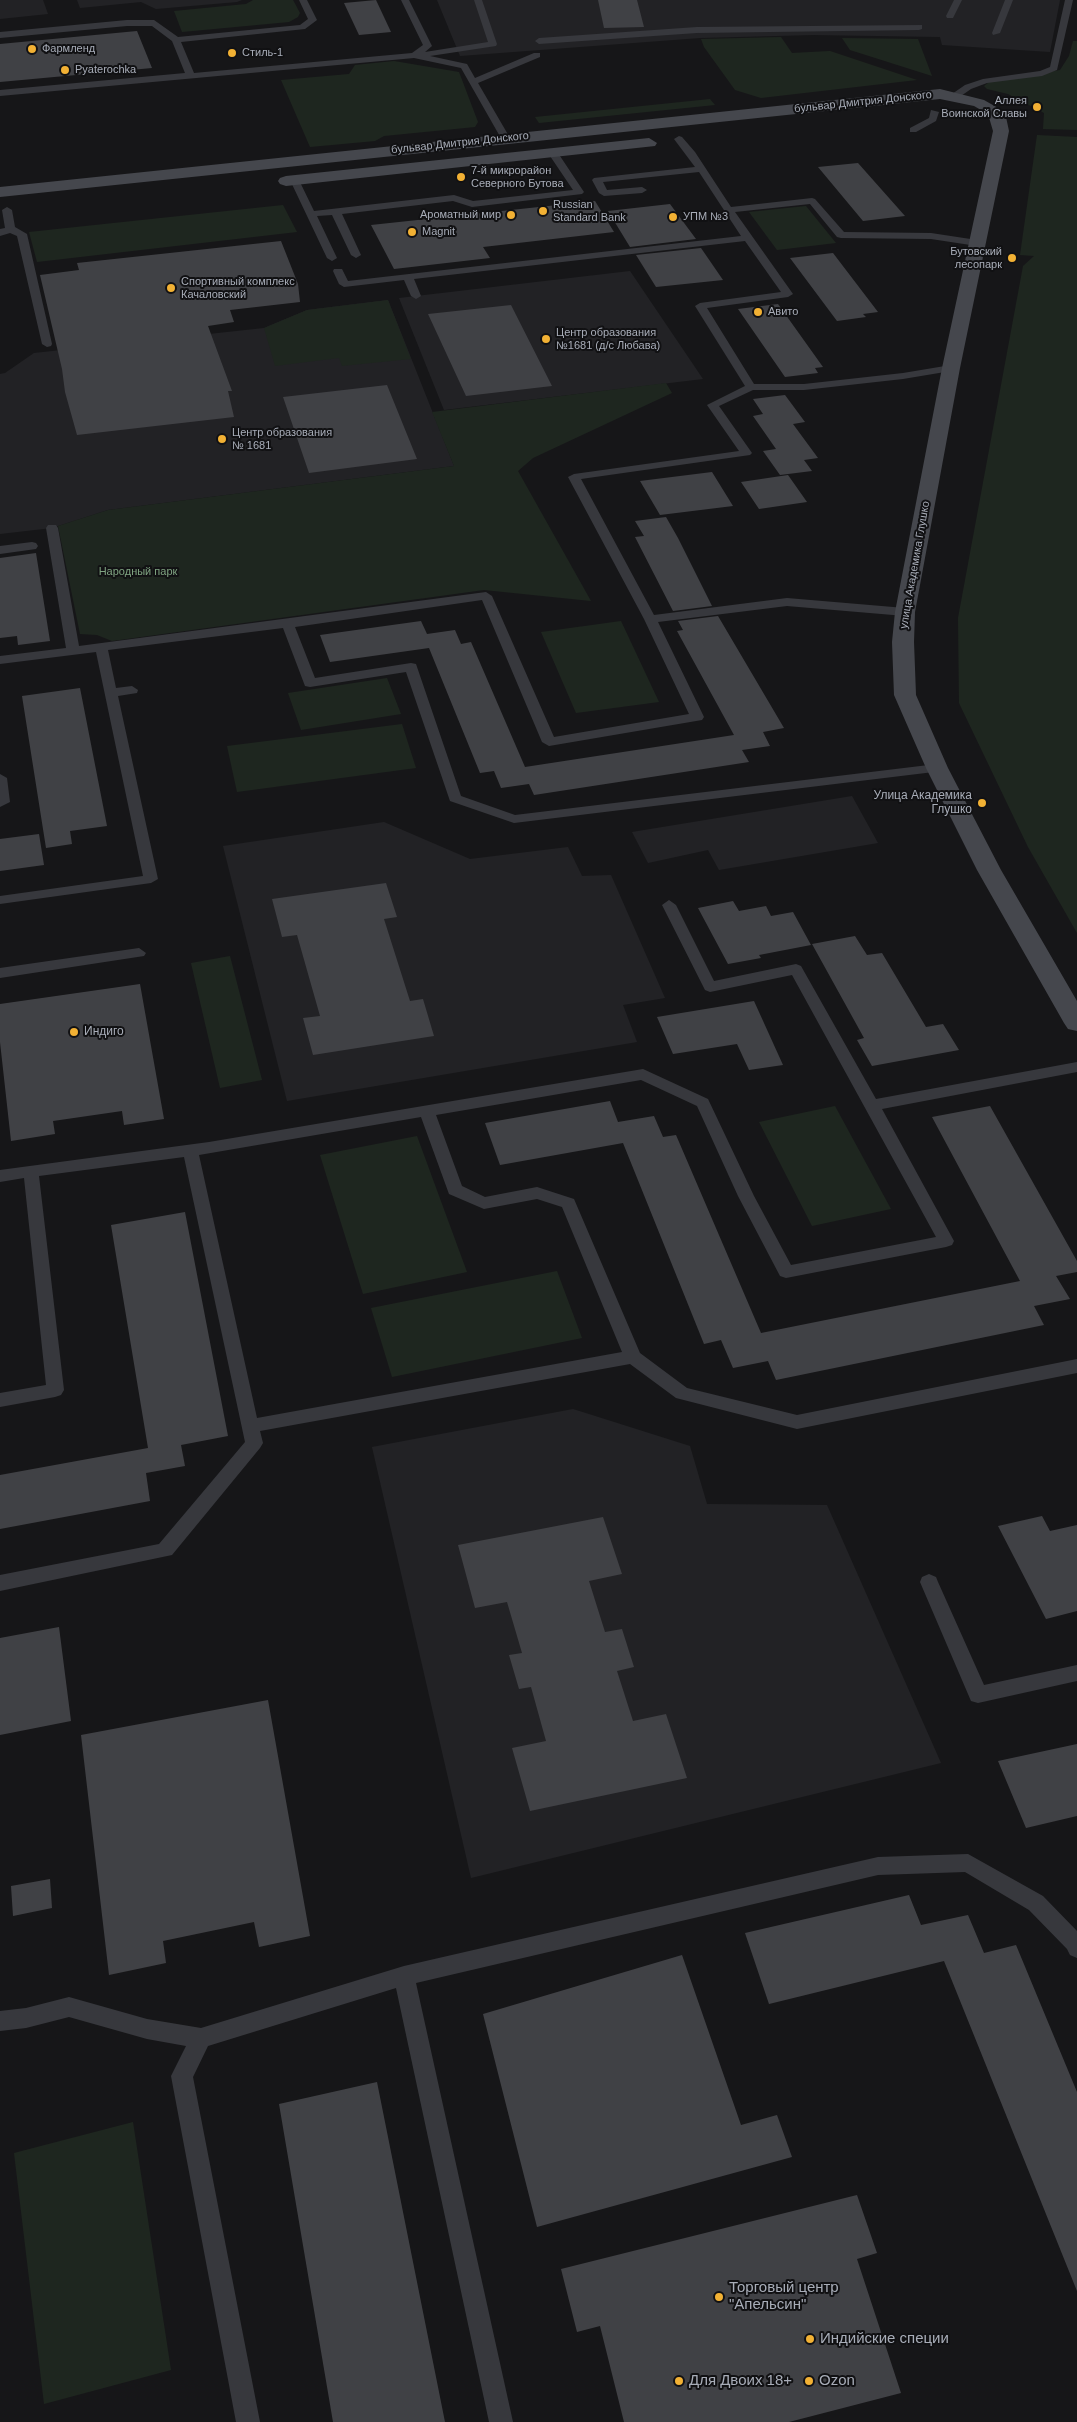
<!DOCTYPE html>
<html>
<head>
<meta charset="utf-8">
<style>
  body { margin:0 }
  canvas { display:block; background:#161618 }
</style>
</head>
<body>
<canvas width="1077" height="2422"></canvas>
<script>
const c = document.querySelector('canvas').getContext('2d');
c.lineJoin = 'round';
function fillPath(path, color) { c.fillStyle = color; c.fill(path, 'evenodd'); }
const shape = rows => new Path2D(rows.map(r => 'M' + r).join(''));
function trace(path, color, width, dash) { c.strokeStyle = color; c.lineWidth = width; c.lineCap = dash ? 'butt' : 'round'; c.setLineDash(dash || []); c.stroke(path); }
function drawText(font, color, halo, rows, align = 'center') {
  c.font = font + ' Helvetica,sans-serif'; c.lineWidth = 4; c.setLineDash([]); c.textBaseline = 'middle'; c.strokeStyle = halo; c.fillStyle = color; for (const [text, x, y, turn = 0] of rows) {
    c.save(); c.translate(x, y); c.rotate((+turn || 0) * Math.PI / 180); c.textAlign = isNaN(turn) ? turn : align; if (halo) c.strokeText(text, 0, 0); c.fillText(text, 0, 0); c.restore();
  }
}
const built = shape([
  [0,0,43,0,48,14,0,19],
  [77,0,242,0,237,2,156,9,141,2,80,8],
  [437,0,1060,0,1050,52,942,45,940,37,813,35,700,38,460,56],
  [630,271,703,379,444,410,399,298],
  [388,300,454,466,108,510,52,528,0,534,0,374,5,373,34,353,264,328,307,310],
  [852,796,878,843,719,870,708,850,648,863,632,832],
  [384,822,470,859,568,847,582,876,611,875,665,998,623,1005,637,1042,287,1101,223,846],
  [573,1409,690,1446,707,1504,827,1505,941,1763,471,1878,372,1447]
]);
const green = shape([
  [253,0,293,0,300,13,298,17,289,22,182,32,174,11,246,4],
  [781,37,792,53,830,51,917,80,761,98,735,90,704,47,701,39],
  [842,38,918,39,932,76,850,50],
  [1073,41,1077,41,1077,130,1043,129,1044,113,1008,94,987,89,984,86,989,82,1060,70,1069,56],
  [394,61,459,72,478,122,475,127,384,136,375,141,310,147,281,80,349,74,355,65],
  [710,99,715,105,539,123,535,117],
  [1037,135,1077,137,1077,933,1028,847,959,703,958,618,1023,266,1034,256,1020,255],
  [283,205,297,232,37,262,29,232],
  [806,206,836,243,777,250,749,212],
  [388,300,411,359,342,366,339,358,275,366,264,328,307,310],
  [666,383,672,393,533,458,518,471,591,601,484,590,112,641,97,635,80,634,58,526,108,510,454,466,432,412],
  [621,621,659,702,576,713,541,632],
  [387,678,401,714,301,730,288,693],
  [402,724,416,768,237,792,227,746],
  [230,956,262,1080,220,1088,191,963],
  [835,1106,891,1209,812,1226,759,1122],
  [417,1136,467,1272,363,1294,320,1155],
  [557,1271,582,1338,392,1377,371,1308],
  [133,2122,171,2370,44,2404,14,2153]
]);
const building = shape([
  [376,0,391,32,359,35,344,3],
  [598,0,637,0,644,27,604,28],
  [137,31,152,68,0,82,0,44],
  [858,163,905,216,863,221,818,167],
  [595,201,614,232,483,247,490,258,394,269,371,225],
  [670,204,696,239,630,247,608,211],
  [281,241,298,284,300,302,230,310,234,322,208,326,232,391,228,391,234,417,77,435,65,392,62,369,40,275,79,270,77,263],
  [701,248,723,280,656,287,636,255],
  [833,253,878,312,863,314,866,317,837,321,790,258],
  [778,304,823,367,815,368,818,373,785,377,738,309],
  [511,305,552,386,466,396,428,314],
  [387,385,417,459,309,473,283,397],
  [785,395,805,422,793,424,818,458,804,460,812,471,780,475,763,451,776,449,753,416,763,414,753,399],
  [712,472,733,506,660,515,640,481],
  [788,475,807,502,759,509,741,482],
  [666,517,678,538,712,606,673,611,635,537,644,536,635,521],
  [36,553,50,641,18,645,17,636,0,638,0,558],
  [718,616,784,728,763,732,770,746,742,750,749,762,534,795,529,784,501,788,494,771,480,773,429,648,330,662,320,635,421,621,427,634,455,630,461,644,471,642,525,767,734,735,677,631,683,630,678,621],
  [80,688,107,826,70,831,72,844,46,848,22,696],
  [39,834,44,865,0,871,0,839],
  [386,883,397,917,384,919,410,1001,423,999,434,1036,313,1055,303,1018,320,1016,297,935,282,937,272,899],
  [733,901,739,911,766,906,771,916,793,912,811,945,759,955,761,958,728,964,698,908],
  [855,936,867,955,882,953,926,1027,943,1024,959,1050,872,1066,857,1040,864,1038,812,944],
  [140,984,164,1119,124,1125,122,1111,53,1121,55,1134,11,1141,0,1042,0,1004],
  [754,1001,783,1065,749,1070,737,1044,673,1054,657,1017],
  [610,1101,618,1122,654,1116,663,1137,676,1135,761,1333,1020,1281,932,1117,990,1106,1077,1261,1077,1272,1056,1276,1070,1299,1034,1306,1044,1325,776,1380,768,1361,733,1368,721,1340,704,1344,623,1143,500,1165,485,1123],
  [185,1212,228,1436,181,1445,185,1466,146,1473,150,1501,0,1529,0,1475,148,1448,111,1225],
  [1042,1516,1050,1531,1077,1525,1077,1611,1046,1619,998,1526],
  [603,1517,622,1574,589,1581,605,1632,622,1629,634,1667,617,1671,633,1721,666,1714,687,1778,530,1811,512,1748,546,1741,531,1687,519,1689,509,1655,522,1653,507,1602,475,1608,458,1545],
  [59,1627,71,1721,0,1735,0,1638],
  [268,1700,310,1936,259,1947,254,1922,163,1941,166,1963,109,1975,81,1735],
  [1077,1744,1077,1816,1026,1828,998,1761],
  [50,1879,52,1908,13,1916,11,1886],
  [909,1895,921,1925,968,1915,984,1953,1016,1945,1077,2092,1077,2291,944,1961,769,2004,745,1933],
  [682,1955,741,2125,777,2115,792,2157,537,2227,483,2014],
  [377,2082,445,2422,333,2422,279,2104],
  [857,2195,877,2253,857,2259,901,2393,789,2422,624,2422,600,2326,577,2332,561,2269]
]);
const lane = shape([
  [299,0,307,0,317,20,305,29,181,42,194,73,412,53,423,45,401,0,409,0,432,46,425,52,488,42,474,0,482,0,497,44,496,46,430,56,467,64,475,78,534,53,540,53,540,57,478,83,510,138,502,140,461,68,414,58,0,96,0,90,185,73,172,41,152,26,127,26,0,38,0,32,127,20,154,20,178,37,300,25,308,19,299,0],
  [954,0,962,0,953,18,947,18,946,16,954,0],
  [1005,0,1013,0,1000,33,993,35,992,33,1005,0],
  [1065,0,1073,0,1057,70,1042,76,987,83,971,89,958,98,952,98,952,94,965,85,983,79,1040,71,1050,67,1065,0],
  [922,25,922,29,919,30,697,33,539,44,535,41,539,38,697,27,922,25],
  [931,110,939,112,936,121,916,132,910,132,910,128,929,118,931,110],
  [679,136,682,137,695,152,731,207,812,198,815,199,844,232,931,233,977,240,982,243,977,246,931,239,841,238,837,237,810,204,735,212,793,294,788,297,707,308,754,384,804,384,903,373,951,365,956,368,951,371,903,379,804,390,753,390,719,406,752,453,750,455,581,479,654,615,787,598,905,608,911,612,905,616,787,606,658,622,704,717,702,720,549,746,542,742,482,600,295,627,315,678,411,663,416,664,461,796,515,815,937,764,944,768,942,771,514,823,450,801,406,672,310,687,305,686,283,628,108,650,116,688,132,686,138,690,137,693,118,696,158,879,151,883,0,904,0,896,143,876,96,652,0,664,0,656,66,648,46,528,48,525,56,525,58,528,79,646,486,592,492,596,554,737,689,714,644,619,568,477,574,474,739,451,707,405,745,386,695,306,700,303,781,292,745,241,414,279,421,296,416,299,411,296,404,280,344,287,339,284,333,271,334,269,342,269,348,281,741,236,699,172,603,182,607,190,642,187,647,190,642,193,604,196,599,193,592,180,594,178,695,167,674,139,679,136],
  [553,150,558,153,584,192,582,194,472,207,453,201,342,214,361,255,356,258,351,255,332,215,317,216,337,258,332,261,327,258,290,180,298,178,314,211,454,195,473,201,573,190,548,153,553,150],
  [7,207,12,210,15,227,27,234,52,344,51,346,47,347,42,344,17,236,10,233,0,236,0,229,5,228,2,210,7,207],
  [32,542,36,543,38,546,36,549,0,554,0,546,32,542],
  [0,774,7,778,10,802,0,807,0,774],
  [669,900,676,905,714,981,796,964,801,966,876,1099,1077,1062,1077,1072,882,1109,954,1241,952,1245,946,1247,786,1278,780,1276,738,1196,697,1106,641,1080,436,1115,462,1186,485,1197,537,1187,574,1199,640,1353,687,1388,797,1415,1077,1359,1077,1373,797,1429,676,1398,630,1364,260,1431,263,1443,260,1448,172,1555,0,1591,0,1575,159,1544,245,1442,184,1157,39,1176,64,1390,61,1395,55,1397,0,1407,0,1393,46,1385,24,1178,0,1182,0,1170,209,1142,643,1069,708,1099,754,1196,791,1265,936,1237,792,975,710,992,705,990,662,905,669,900],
  [421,1117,449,1194,484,1209,537,1199,562,1207,622,1352,257,1418,199,1155,421,1117],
  [139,948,146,953,144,956,0,978,0,968,139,948],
  [929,1574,936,1577,938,1582,984,1685,1077,1665,1077,1681,978,1703,971,1701,920,1582,922,1577,929,1574],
  [968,1854,1043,1896,1077,1931,1077,1958,1070,1955,1067,1949,1029,1910,965,1872,878,1875,416,1983,513,2422,489,2422,396,1988,208,2046,193,2077,260,2422,236,2422,171,2076,186,2046,147,2039,69,2017,26,2028,0,2031,0,2011,26,2008,69,1997,147,2019,201,2028,404,1966,878,1857,968,1854]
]);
const secondary = shape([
  [940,89,984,100,998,108,1006,117,1009,131,960,368,915,612,914,642,916,695,948,768,1001,870,1077,1001,1077,1031,1068,1029,1064,1023,977,870,926,768,894,695,892,642,895,612,942,368,993,131,988,114,974,106,940,99,0,197,0,187,940,89],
  [649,138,657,143,655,146,286,186,280,184,278,181,280,178,286,176,649,138]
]);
const markers = [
  [32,49,5,"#f2b134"],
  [232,53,5,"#f2b134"],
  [65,70,5,"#f2b134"],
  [1037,107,5,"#f2b134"],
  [461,177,5,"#f2b134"],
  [543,211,5,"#f2b134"],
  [511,215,5,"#f2b134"],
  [673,217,5,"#f2b134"],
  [412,232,5,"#f2b134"],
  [1012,258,5,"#f2b134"],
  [171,288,5,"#f2b134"],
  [758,312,5,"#f2b134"],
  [546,339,5,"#f2b134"],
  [222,439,5,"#f2b134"],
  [982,803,5,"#f2b134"],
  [74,1032,5,"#f2b134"],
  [719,2297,5,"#f2b134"],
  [810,2339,5,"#f2b134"],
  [679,2381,5,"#f2b134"],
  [809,2381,5,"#f2b134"]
];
const farPoinames = [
  ["Фармленд",42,49],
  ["Стиль-1",242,53],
  ["Pyaterochka",75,70],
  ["Аллея",1027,101,"right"],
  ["Воинской Славы",1027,114,"right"],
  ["7-й микрорайон",471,171],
  ["Северного Бутова",471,184],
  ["Russian",553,205],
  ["Standard Bank",553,218],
  ["Ароматный мир",501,215,"right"],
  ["УПМ №3",683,217],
  ["Magnit",422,232],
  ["Бутовский",1002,252,"right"],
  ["лесопарк",1002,265,"right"],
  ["Спортивный комплекс",181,282],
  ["Качаловский",181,295],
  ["Авито",768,312],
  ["Центр образования",556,333],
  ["№1681 (д/с Любава)",556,346],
  ["Центр образования",232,433],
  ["№ 1681",232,446]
];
const farStreetnames = [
  ["бульвар Дмитрия Донского",863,102,-6],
  ["бульвар Дмитрия Донского",460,143,-6],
  ["улица Академика Глушко",915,565,-80]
];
const farParknames = [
  ["Народный парк",138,572]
];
const poiNames = [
  ["Улица Академика",972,796],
  ["Глушко",972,810],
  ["Индиго",84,1032,"left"]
];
const nearPoinames = [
  ["Торговый центр",729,2288],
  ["\"Апельсин\"",729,2305],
  ["Индийские специи",820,2339],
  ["Для Двоих 18+",689,2381],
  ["Ozon",819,2381]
];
fillPath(built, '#222225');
fillPath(green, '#1e261f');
fillPath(building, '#404145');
fillPath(lane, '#37383d');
fillPath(secondary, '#45474d');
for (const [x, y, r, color] of markers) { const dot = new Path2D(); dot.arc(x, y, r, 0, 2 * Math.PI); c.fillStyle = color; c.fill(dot); trace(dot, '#111113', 2); }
drawText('11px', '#a8adb8', '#111113', farPoinames, 'left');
drawText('11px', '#a8adb8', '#111113', farStreetnames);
drawText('11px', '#7fa381', '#111113', farParknames);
drawText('12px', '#a8adb8', '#111113', poiNames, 'right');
drawText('15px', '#a8adb8', '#111113', nearPoinames, 'left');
</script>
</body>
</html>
